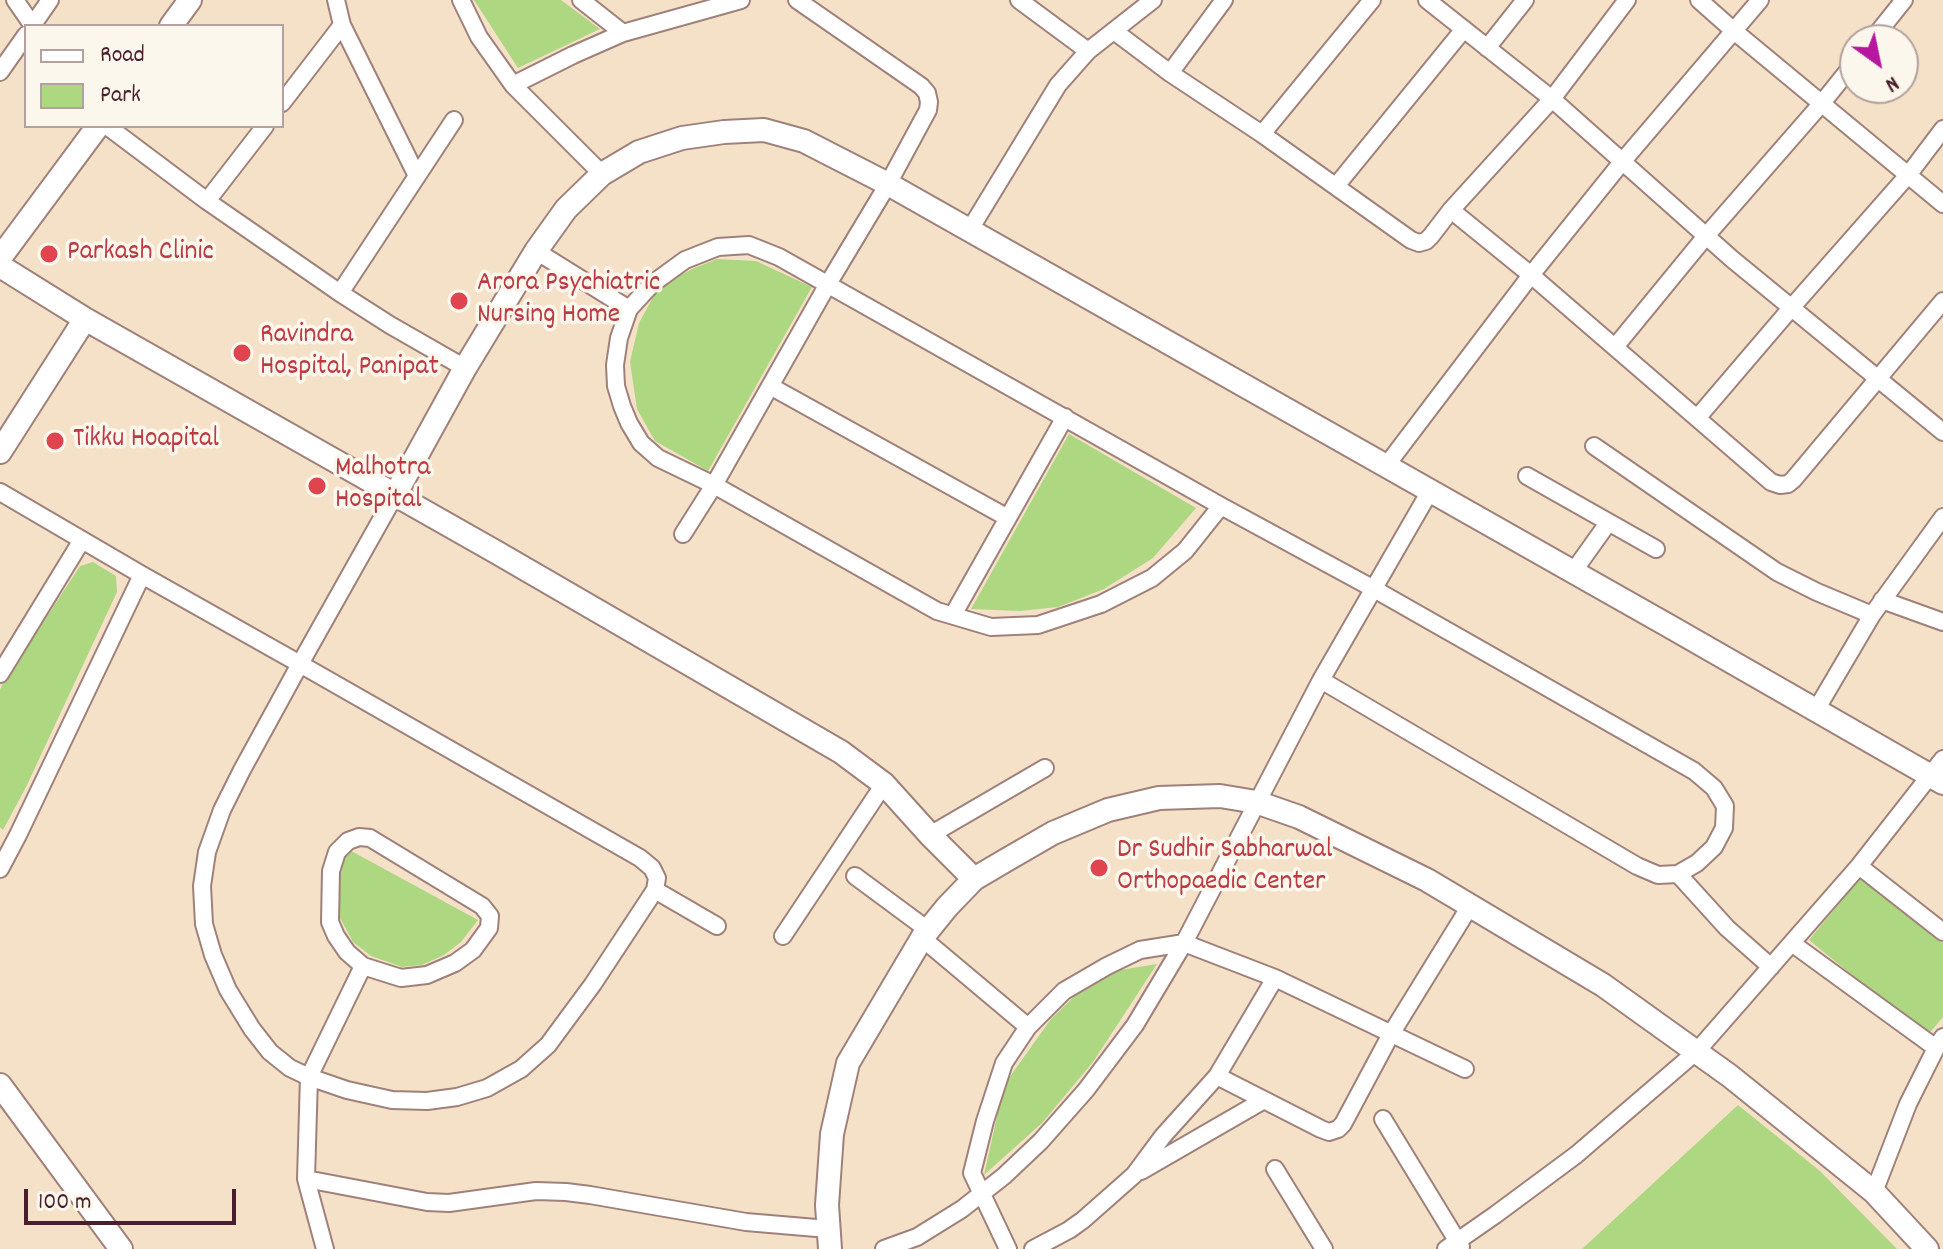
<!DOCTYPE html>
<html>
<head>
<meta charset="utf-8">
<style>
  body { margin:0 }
  #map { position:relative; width:1943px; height:1249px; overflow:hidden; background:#f5e1c8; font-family:Dekko,sans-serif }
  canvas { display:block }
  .legend { position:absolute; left:24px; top:24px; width:260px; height:104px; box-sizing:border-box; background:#fbf7ec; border:2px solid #b4a19f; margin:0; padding:10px 14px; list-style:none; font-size:24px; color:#4a1f2b }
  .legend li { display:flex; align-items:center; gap:16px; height:40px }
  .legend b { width:40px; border:2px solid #b4a19f }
  .north { position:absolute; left:1839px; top:24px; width:80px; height:80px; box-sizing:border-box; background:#fbf7ec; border:2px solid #b4a19f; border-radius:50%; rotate:147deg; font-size:22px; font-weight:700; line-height:32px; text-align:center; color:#4a1f2b }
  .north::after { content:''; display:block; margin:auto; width:28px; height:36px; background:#b5179e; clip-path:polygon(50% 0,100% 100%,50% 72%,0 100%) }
  .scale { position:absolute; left:24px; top:1189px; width:212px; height:36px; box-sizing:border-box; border:4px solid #4a1f2b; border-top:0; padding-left:10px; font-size:24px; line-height:28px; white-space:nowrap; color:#4a1f2b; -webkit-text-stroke:6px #fbf7ec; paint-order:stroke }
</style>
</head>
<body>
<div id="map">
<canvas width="1943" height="1249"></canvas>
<ul class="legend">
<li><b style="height:10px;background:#fff"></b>Road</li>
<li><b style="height:22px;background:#aed781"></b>Park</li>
</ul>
<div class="north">N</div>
<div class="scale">100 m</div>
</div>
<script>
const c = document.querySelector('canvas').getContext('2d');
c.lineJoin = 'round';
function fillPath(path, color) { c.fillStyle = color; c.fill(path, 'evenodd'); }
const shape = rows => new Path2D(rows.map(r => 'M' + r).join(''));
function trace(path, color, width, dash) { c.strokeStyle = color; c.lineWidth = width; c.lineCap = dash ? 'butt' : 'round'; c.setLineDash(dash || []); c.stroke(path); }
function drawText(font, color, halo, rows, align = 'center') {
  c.font = font + ' Dekko,sans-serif'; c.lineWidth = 7; c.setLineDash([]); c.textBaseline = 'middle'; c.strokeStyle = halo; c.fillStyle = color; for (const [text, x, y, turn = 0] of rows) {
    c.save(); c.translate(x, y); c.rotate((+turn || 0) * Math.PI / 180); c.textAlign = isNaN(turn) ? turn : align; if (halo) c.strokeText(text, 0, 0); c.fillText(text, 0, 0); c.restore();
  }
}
const green = shape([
  [474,0,561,0,600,29,518,68],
  [717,259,756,261,812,287,708,471,655,441,637,409,630,362,639,323,658,288,692,269],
  [1069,434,1196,508,1153,558,1104,589,1058,607,1020,611,971,609],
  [93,562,116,576,117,592,26,787,3,830,0,827,0,690,2,685,80,566],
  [344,847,478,920,461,942,444,955,422,965,402,967,371,956,353,942,340,918,335,897,333,873],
  [1862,876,1943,943,1943,1017,1927,1036,1809,940],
  [1157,964,1093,1062,1042,1123,984,1175,1004,1085,1051,1019,1087,984,1120,970],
  [1738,1105,1820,1171,1897,1249,1582,1249]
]);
const street = shape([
  [15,0,33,26],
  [461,0,479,37,513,85,602,174],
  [581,0,623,33],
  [1019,0,1088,51],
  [1427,0,1552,99,1732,259,1943,432],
  [1699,0,1734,31,1943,204],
  [342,25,417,176],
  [32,26,50,0],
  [1114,31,1170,73,1262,134,1411,240,1419,243,1426,241,1431,236,1451,210,1552,99,1627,0],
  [1872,40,1904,0],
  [1487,48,1525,0],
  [0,72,26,35],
  [1170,73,1224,0],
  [513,85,573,55,623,33,741,0],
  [282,103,342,25,336,0],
  [107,126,207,201,340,293,390,325,465,368],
  [1262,134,1372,0],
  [1336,186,1464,29],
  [207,201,265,126],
  [1451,210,1531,275,1771,482,1780,485,1788,484,1793,480,1943,301],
  [969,231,1058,85,1088,51,1153,0],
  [536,251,629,309],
  [340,293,454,120],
  [1615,347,1706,236,1822,103,1855,62],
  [770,386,1008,518],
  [1698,417,1792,307,1909,174,1943,129],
  [1594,446,1777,572,1817,592,1872,615],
  [1386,466,1531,275,1622,162,1760,0],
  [1527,476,1656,549],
  [0,492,142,575,300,664,640,858,652,868,657,878,655,890,593,984,548,1045,521,1069,487,1088,457,1097,427,1101,392,1100,347,1090,309,1077,290,1068,270,1052,252,1029,228,990,213,955,204,924,202,886,207,852,222,810,242,770,300,664,395,495],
  [1221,506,1185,551,1152,578,1101,604,1038,625,991,627,937,611,714,485,658,458,641,443,629,423,622,406,616,386,615,365,619,338,629,309,652,284,685,260,718,247,749,245,779,257,1221,506,1374,589,1694,771,1714,788,1725,806,1724,828,1714,847,1697,863,1678,874,1658,875,1637,866,1321,680],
  [683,534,714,485,828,284,888,184,928,110,929,102,927,93,921,86,797,0],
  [1573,572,1608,523],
  [1882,600,1943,622],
  [953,615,1065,417],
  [0,674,82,540],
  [1816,710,1872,615,1943,517],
  [930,835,1045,768],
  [359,837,370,838,482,906,490,916,489,928,473,950,455,963,427,975,401,978,363,966,347,952,336,936,330,922,331,871,337,852,348,841,359,837],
  [1859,866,1943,932],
  [0,869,18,835,142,575],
  [1678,874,1727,928,1771,967],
  [855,876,928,930],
  [655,890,717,926],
  [783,936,884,784],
  [922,938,1028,1027],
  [1793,944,1936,1048,1943,1037],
  [1217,1076,1321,1129,1329,1132,1338,1129,1343,1124,1391,1034,1470,906],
  [1383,1119,1461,1247],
  [1275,1169,1324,1249],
  [1141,1171,1264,1100],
  [306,1179,427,1202,449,1203,536,1191,566,1192,590,1195,746,1222,828,1229],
  [1874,1192,1908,1104,1936,1048],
  [325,1249,306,1179,309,1077,363,966],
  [884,1249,917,1237,962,1209,1004,1176,1041,1141,1086,1090,1135,1025,1184,943,1321,680,1430,491],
  [1008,1249,972,1173,985,1121,1004,1063,1028,1027,1064,991,1107,966,1140,950,1184,943,1275,978,1465,1069],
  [1033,1249,1069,1230,1083,1220,1134,1175,1163,1136,1217,1076,1275,978],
  [1446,1249,1495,1215,1576,1155,1697,1051,1859,866,1943,759]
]);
const secondary = shape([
  [171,26,190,0],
  [0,258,98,126],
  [0,266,85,319,496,552,841,752,884,784,930,835,974,879],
  [0,452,85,319],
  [395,495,465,368,536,251,566,209,602,174,639,152,682,138,724,132,764,130,804,141,888,184,1669,626,1943,783],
  [0,1085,121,1249],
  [830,1249,827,1205,832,1134,848,1063,922,938,947,907,974,879,1008,859,1053,833,1108,810,1159,798,1220,796,1256,802,1299,817,1427,880,1603,985,1730,1076,1874,1192,1927,1249]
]);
const markers = [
  [49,254,10,"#e0444e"],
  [459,301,10,"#e0444e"],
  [242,353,10,"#e0444e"],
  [55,441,10,"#e0444e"],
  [317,486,10,"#e0444e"],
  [1099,868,10,"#e0444e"]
];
const healthNames = [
  ["Parkash Clinic",67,254],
  ["Arora Psychiatric",477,285],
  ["Nursing Home",477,317],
  ["Ravindra",260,337],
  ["Hospital, Panipat",260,369],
  ["Tikku Hoapital",73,441],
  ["Malhotra",335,470],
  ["Hospital",335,502],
  ["Dr Sudhir Sabharwal",1117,852],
  ["Orthopaedic Center",1117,884]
];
fillPath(green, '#aed781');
trace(street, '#a0807a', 20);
trace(secondary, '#a0807a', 26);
trace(street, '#fff', 16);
trace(secondary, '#fff', 22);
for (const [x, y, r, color] of markers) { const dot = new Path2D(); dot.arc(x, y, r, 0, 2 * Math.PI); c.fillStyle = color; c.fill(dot); trace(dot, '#fbf7ec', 3); }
drawText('28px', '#be3a42', '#fbf7ec', healthNames, 'left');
</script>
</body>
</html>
